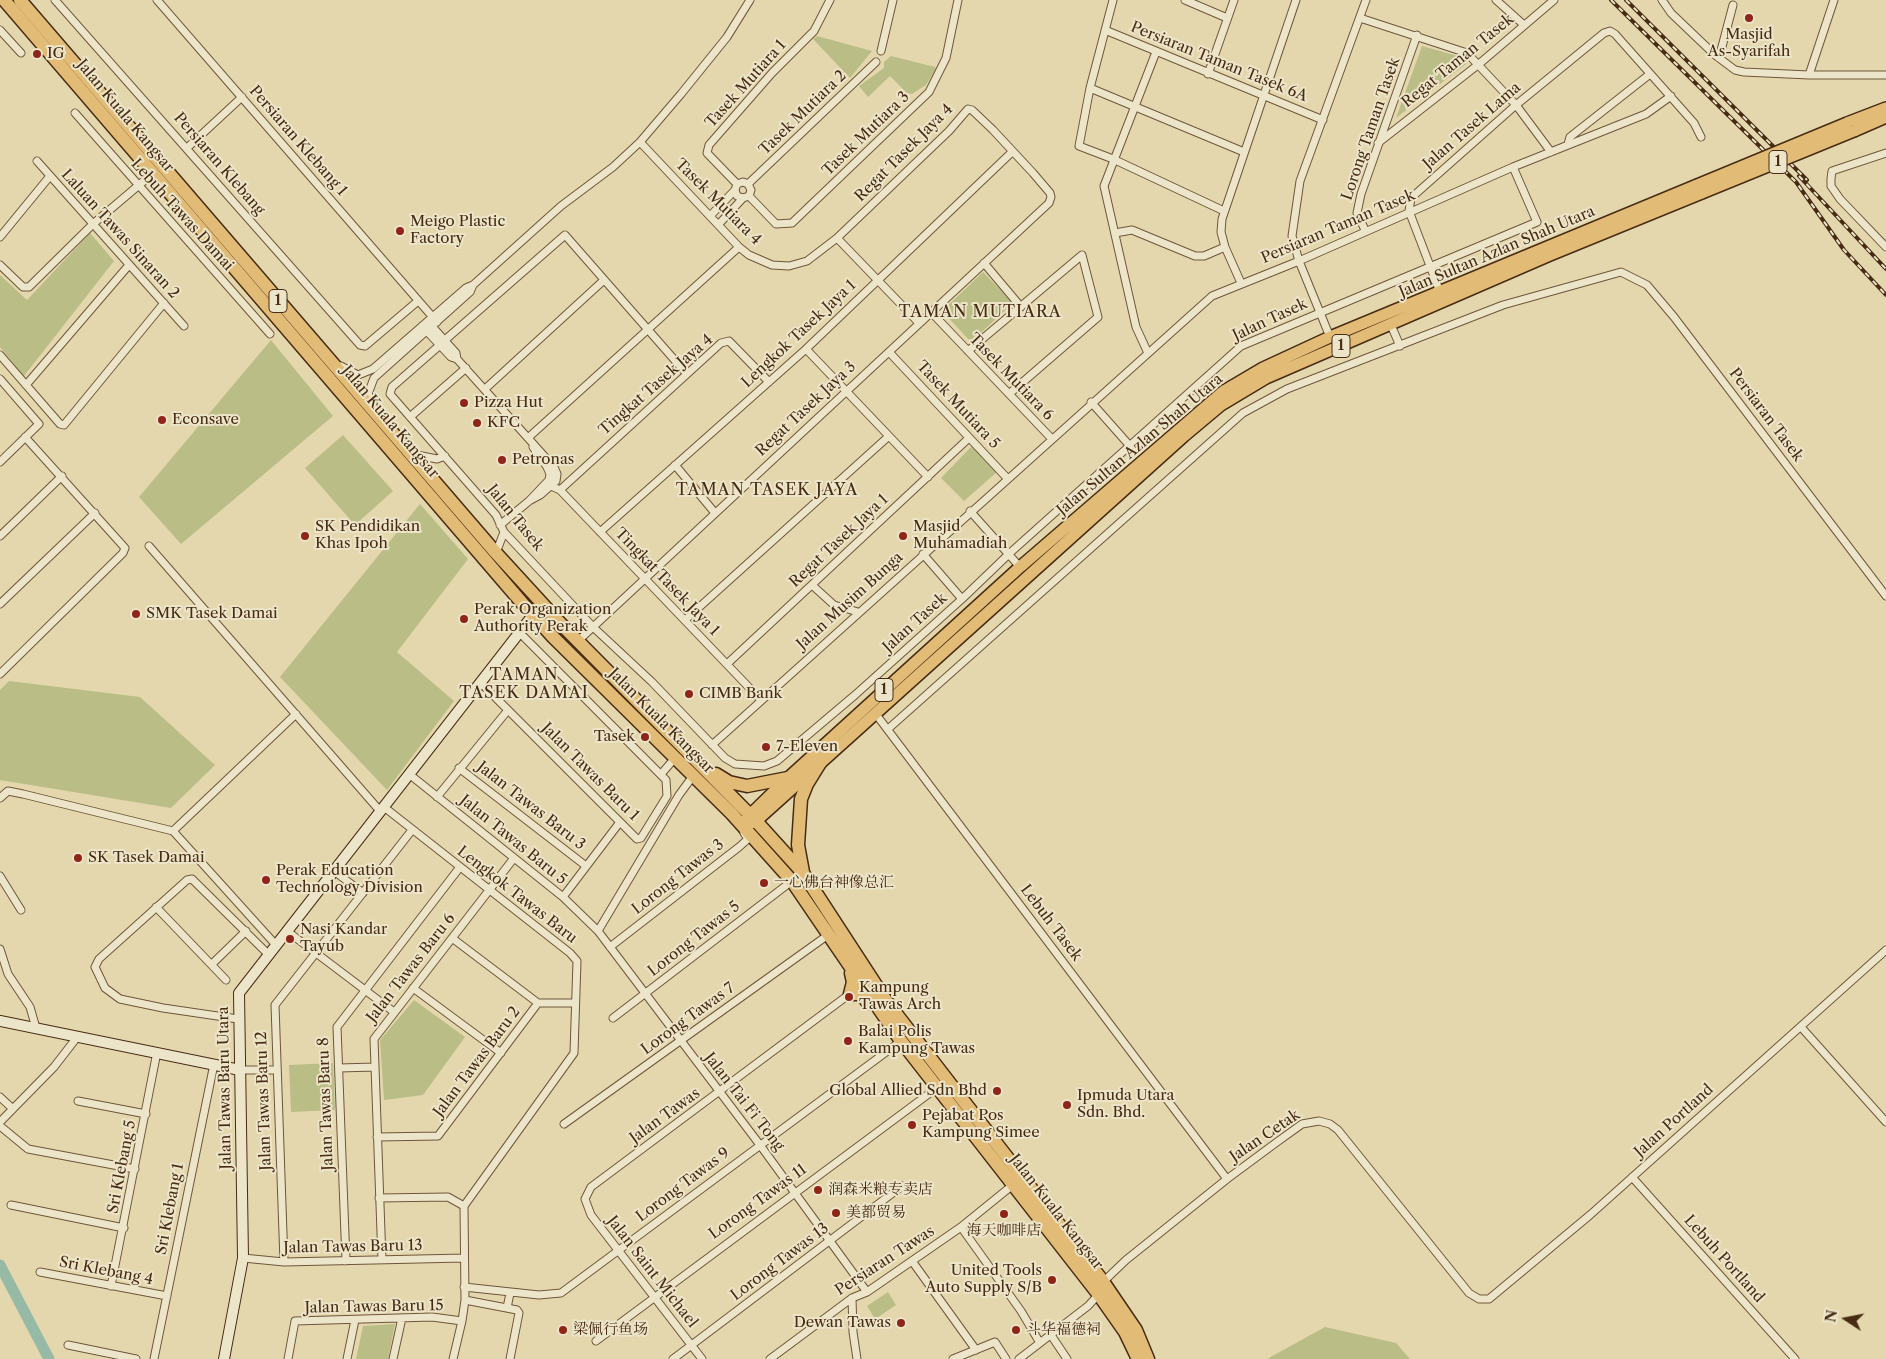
<!DOCTYPE html>
<html>
<head>
<meta charset="utf-8">
<style>
  body { margin:0 }
  #map { position:relative; width:1886px; height:1359px; overflow:hidden; background:#e4d7ae; font-family:"Libre Caslon Text",serif }
  canvas { display:block }
  .north { position:absolute; left:1821px; top:1294px; width:50px; height:50px; -webkit-text-stroke:4px #ede5ca; paint-order:stroke; rotate:281deg; font-size:14px; font-weight:700; line-height:20px; text-align:center; color:#472b13 }
  .north::after { content:''; display:block; margin:auto; width:18px; height:22px; background:#472b13; clip-path:polygon(50% 0,100% 100%,50% 72%,0 100%) }
</style>
</head>
<body>
<div id="map">
<canvas width="1886" height="1359"></canvas>
<div class="north">N</div>
</div>
<script>
const c = document.querySelector('canvas').getContext('2d');
c.lineJoin = 'round';
function fillPath(path, color) { c.fillStyle = color; c.fill(path, 'evenodd'); }
const shape = rows => new Path2D(rows.map(r => 'M' + r).join(''));
function trace(path, color, width, dash) { c.strokeStyle = color; c.lineWidth = width; c.lineCap = dash ? 'butt' : 'round'; c.setLineDash(dash || []); c.stroke(path); }
function drawText(font, color, halo, rows, align = 'center') {
  c.font = font + ' "Libre Caslon Text","Noto Serif SC",serif'; c.lineWidth = 4; c.setLineDash([]); c.textBaseline = 'middle'; c.strokeStyle = halo; c.fillStyle = color; for (const [text, x, y, turn = 0] of rows) {
    c.save(); c.translate(x, y); c.rotate((+turn || 0) * Math.PI / 180); c.textAlign = isNaN(turn) ? turn : align; if (halo) c.strokeText(text, 0, 0); c.fillText(text, 0, 0); c.restore();
  }
}
const green = shape([
  [817,36,872,51,850,78,813,39],
  [1422,46,1461,57,1466,64,1396,118],
  [891,56,935,67,936,69,926,85,912,94,907,93,890,76,868,97,859,86,884,68,884,62],
  [90,233,114,261,24,376,0,347,0,275,27,300],
  [983,272,1013,303,971,342,942,311],
  [271,340,333,416,181,544,139,497],
  [343,435,393,491,355,525,305,468],
  [972,446,997,472,964,501,941,478],
  [420,504,468,559,397,652,454,701,387,790,280,677],
  [9,681,140,697,215,765,171,808,0,780,0,690],
  [414,1000,465,1037,423,1095,384,1100,380,1040],
  [333,1063,335,1110,291,1112,289,1065],
  [888,1292,896,1305,875,1319,867,1306],
  [395,1324,388,1359,356,1359,363,1326],
  [1325,1327,1396,1343,1410,1359,1267,1359]
]);
const river = shape([
  [0,1265,49,1359]
]);
const street = shape([
  [55,0,360,345,365,346,418,301],
  [157,0,437,322],
  [1113,0,1090,88,1079,146,1113,159,1224,211],
  [1185,0,1227,18],
  [1496,0,1524,25],
  [1662,0,1671,13,1715,55,1735,70,1744,72,1809,75,1886,75],
  [1360,18,1467,53,1516,105,1551,152],
  [0,30,21,53],
  [1105,30,1323,120],
  [881,51,893,0],
  [1719,58,1733,5],
  [1208,74,1234,0],
  [1809,75,1834,0],
  [1090,88,1244,152],
  [75,113,270,334],
  [1378,143,1479,64,1554,0],
  [1568,144,1570,137,1650,74],
  [187,148,242,97],
  [1886,153,1832,171,1831,179,1831,186,1840,199,1886,247],
  [37,161,184,326],
  [737,184,707,153,709,145,772,73,814,31,830,0],
  [748,184,876,62],
  [749,196,776,224,792,223,929,92,946,58,958,0],
  [711,215,735,190,737,184,743,182,748,184,751,190,749,196,743,198,737,196,735,190],
  [719,224,743,198],
  [1365,230,1357,213,1361,194,1417,35],
  [1115,233,1132,230,1195,256,1204,256,1225,247],
  [0,237,50,176],
  [837,238,919,323],
  [984,263,1021,307],
  [0,265,23,287,29,287,93,224,152,174],
  [1241,283,1225,247,1221,232,1222,219,1296,0],
  [1440,292,1409,211,1411,198,1516,105,1604,33,1610,31,1615,34,1694,123,1701,137],
  [931,312,1051,438],
  [430,324,456,353,457,359],
  [1391,325,1400,346],
  [422,326,451,357,457,359,554,467,557,474,556,481,540,495,529,501],
  [1330,337,1299,261,1292,236,1300,181,1366,0],
  [445,340,565,235,686,373],
  [440,345,392,387,390,394,496,515,504,532,593,627,652,682,725,758,735,764,764,766,777,761,855,695,962,599,1011,552,1241,346,1537,222,1513,167],
  [806,349,928,477],
  [968,351,1082,255,1098,317,1009,394],
  [1147,351,1136,327,1104,186,1156,52],
  [889,352,1007,478],
  [0,355,60,424,64,425,164,303],
  [341,366,358,375,373,369,466,288,473,285,561,206,613,167,640,142,681,94,727,37,750,0],
  [0,379,39,424,0,462],
  [26,385,129,265],
  [485,389,604,280],
  [1091,402,1130,446],
  [373,403,368,394,374,378,470,292,473,285],
  [410,417,466,368],
  [529,437,739,247],
  [412,454,437,459,445,456],
  [675,465,715,513],
  [551,486,560,490,761,700],
  [560,490,721,343,729,341,769,382],
  [970,511,1020,567],
  [500,525,529,501,549,480,550,474,547,467,533,447],
  [600,532,806,349,1012,152],
  [0,536,62,476],
  [149,546,380,811],
  [496,553,504,532],
  [923,554,962,599],
  [812,585,834,605,858,612],
  [0,604,95,513],
  [685,620,889,436],
  [578,641,1049,203,1051,197,1050,193,1033,173,993,130,972,110,968,109,949,131,837,238,807,261,789,266,772,265,749,255,739,247,640,142],
  [727,664,969,438],
  [0,674,123,553,125,548,25,437],
  [480,682,637,839,641,838,667,796,666,780,519,632],
  [875,713,1227,1179],
  [888,729,1243,413,1287,389,1503,305,1621,272,1647,285,1674,317,1886,596],
  [712,745,1212,296,1299,261,1513,167,1646,114,1671,96],
  [459,768,586,866],
  [662,773,675,758],
  [409,774,563,897,598,931,760,1145,867,1292],
  [437,797,508,710],
  [0,798,8,791,23,794,173,831,276,945],
  [384,807,570,953,577,961,574,1053,464,1206],
  [173,831,296,714],
  [334,871,363,893],
  [0,876,21,910],
  [563,897,620,822],
  [156,907,226,980],
  [287,931,394,1012],
  [598,931,679,795,693,776],
  [452,938,538,1003,575,1003],
  [610,947,739,847,748,839,744,833],
  [0,949,8,974,30,1007,36,1028],
  [212,964,246,931],
  [413,988,501,1053],
  [613,1018,792,881],
  [238,1019,163,1008,120,999,105,988,95,967,99,959,187,880,192,879,268,954],
  [1801,1027,1886,1122],
  [339,1068,375,1067],
  [240,1070,277,1070],
  [0,1097,13,1109],
  [78,1101,146,1114],
  [0,1122,54,1067,78,1036],
  [564,1124,828,935],
  [0,1126,28,1149,135,1169],
  [377,1137,438,1136,538,1003],
  [1632,1177,1795,1359],
  [379,1198,448,1197,464,1206],
  [11,1205,124,1228],
  [961,1227,1021,1311,1040,1343],
  [243,1258,284,1262,464,1258],
  [382,1260,374,1039,514,858],
  [346,1261,337,1027,460,867],
  [912,1261,976,1350],
  [284,1262,275,1005,412,830],
  [40,1272,167,1296],
  [1102,1283,1126,1260,1227,1179,1277,1142,1302,1124,1319,1121,1330,1124,1338,1130,1469,1293,1479,1299,1489,1299,1590,1215,1886,950],
  [111,1286,157,1052],
  [464,1287,539,1295,561,1293,901,1041],
  [852,1298,853,1332,857,1359],
  [465,1300,517,1310,519,1313,510,1359],
  [507,1308,510,1293],
  [1051,1335,1067,1359],
  [596,1341,938,1087],
  [68,1345,136,1359],
  [154,1359,214,1064],
  [288,1359,295,1321,432,1317,462,1321],
  [347,1359,355,1320],
  [393,1359,402,1318],
  [453,1359,462,1321,465,1300,464,1206],
  [673,1359,902,1186],
  [702,1359,591,1215,585,1199,591,1187,851,993],
  [770,1359,852,1298,867,1292,961,1227,1014,1184],
  [953,1359,995,1342,1006,1359],
  [1019,1359,1088,1306,1100,1293]
]);
const secondary = shape([
  [0,1021,240,1070],
  [224,1359,243,1258,239,993,533,615]
]);
const primary = shape([
  [1847,123,1886,108],
  [1854,131,1886,117],
  [745,822,750,815,788,778,1020,567,1224,391,1263,368,1330,337,1697,185],
  [748,824,756,821,1184,436,1221,405,1266,378,1550,255,1702,193]
]);
const highway = shape([
  [4,0,523,604,553,637,732,814,792,881,901,1041,1099,1295,1125,1332,1138,1359],
  [20,0,496,553,561,624,756,821,803,873,887,1002,1102,1280,1136,1330,1148,1359],
  [716,774,729,782,747,786,788,778],
  [803,872,798,845,801,799,807,784,820,763],
  [851,973,853,982,850,994,861,994,868,1003]
]);
const rail = shape([
  [1611,0,1796,182,1844,250,1886,295],
  [1626,0,1807,180],
  [1799,176,1886,269]
]);
const primaryBridge = shape([
  [1697,185,1847,123],
  [1702,193,1854,131]
]);
const markers = [
  [1749,18,5,"#8f2418"],
  [37,54,5,"#8f2418"],
  [400,231,5,"#8f2418"],
  [464,403,5,"#8f2418"],
  [162,420,5,"#8f2418"],
  [477,423,5,"#8f2418"],
  [502,460,5,"#8f2418"],
  [305,536,5,"#8f2418"],
  [903,536,5,"#8f2418"],
  [136,614,5,"#8f2418"],
  [464,619,5,"#8f2418"],
  [689,694,5,"#8f2418"],
  [645,737,5,"#8f2418"],
  [766,747,5,"#8f2418"],
  [78,858,5,"#8f2418"],
  [266,880,5,"#8f2418"],
  [764,883,5,"#8f2418"],
  [290,939,5,"#8f2418"],
  [849,997,5,"#8f2418"],
  [848,1041,5,"#8f2418"],
  [997,1091,5,"#8f2418"],
  [1067,1105,5,"#8f2418"],
  [912,1125,5,"#8f2418"],
  [818,1190,5,"#8f2418"],
  [836,1213,5,"#8f2418"],
  [1004,1214,5,"#8f2418"],
  [1052,1280,5,"#8f2418"],
  [901,1323,5,"#8f2418"],
  [563,1330,5,"#8f2418"],
  [1016,1330,5,"#8f2418"]
];
const shields = [
  [1778,162,18],
  [278,301,18],
  [1341,346,18],
  [884,690,18]
];
const shieldNames = [
  ["1",1778,162],
  ["1",278,301],
  ["1",1341,346],
  ["1",884,690]
];
const poiNames = [
  ["Masjid",1749,35,"center"],
  ["As-Syarifah",1749,52,"center"],
  ["IG",47,54],
  ["Meigo Plastic",410,222],
  ["Factory",410,239],
  ["Pizza Hut",474,403],
  ["Econsave",172,420],
  ["KFC",487,423],
  ["Petronas",512,460],
  ["SK Pendidikan",315,527],
  ["Khas Ipoh",315,544],
  ["Masjid",913,527],
  ["Muhamadiah",913,544],
  ["Perak Organization",474,610],
  ["Authority Perak",474,627],
  ["SMK Tasek Damai",146,614],
  ["CIMB Bank",699,694],
  ["Tasek",635,737,"right"],
  ["7-Eleven",776,747],
  ["SK Tasek Damai",88,858],
  ["Perak Education",276,871],
  ["Technology Division",276,888],
  ["一心佛台神像总汇",774,883],
  ["Nasi Kandar",300,930],
  ["Tayub",300,947],
  ["Kampung",859,988],
  ["Tawas Arch",859,1005],
  ["Balai Polis",858,1032],
  ["Kampung Tawas",858,1049],
  ["Global Allied Sdn Bhd",987,1091,"right"],
  ["Ipmuda Utara",1077,1096],
  ["Sdn. Bhd.",1077,1113],
  ["Pejabat Pos",922,1116],
  ["Kampung Simee",922,1133],
  ["润森米粮专卖店",828,1190],
  ["美都贸易",846,1213],
  ["海天咖啡店",1004,1231,"center"],
  ["United Tools",1042,1271,"right"],
  ["Auto Supply S/B",1042,1288,"right"],
  ["Dewan Tawas",891,1323,"right"],
  ["梁佩行鱼场",573,1330],
  ["斗华福德祠",1026,1330]
];
const streetNames = [
  ["Regat Taman Tasek",1458,61,-39],
  ["Persiaran Taman Tasek 6A",1219,62,22],
  ["Tasek Mutiara 1",746,84,-48],
  ["Tasek Mutiara 2",803,113,-44],
  ["Jalan Kuala Kangsar",125,116,50],
  ["Jalan Tasek Lama",1472,126,-41],
  ["Lorong Taman Tasek",1371,129,-71],
  ["Tasek Mutiara 3",866,134,-44],
  ["Persiaran Klebang 1",298,141,49],
  ["Regat Tasek Jaya 4",904,153,-45],
  ["Persiaran Klebang",219,164,49],
  ["Tasek Mutiara 4",718,202,45],
  ["Lebuh Tawas Damai",182,215,48],
  ["Persiaran Taman Tasek",1338,227,-23],
  ["Laluan Tawas Sinaran 2",120,234,48],
  ["Jalan Sultan Azlan Shah Utara",1497,252,-23],
  ["Jalan Tasek",1270,320,-25],
  ["Lengkok Tasek Jaya 1",799,334,-43],
  ["Tasek Mutiara 6",1011,377,46],
  ["Tingkat Tasek Jaya 4",656,385,-41],
  ["Tasek Mutiara 5",958,405,47],
  ["Regat Tasek Jaya 3",806,409,-43],
  ["Persiaran Tasek",1766,415,53],
  ["Jalan Kuala Kangsar",390,422,50],
  ["Jalan Sultan Azlan Shah Utara",1140,445,-40],
  ["Jalan Tasek",515,518,51],
  ["Regat Tasek Jaya 1",839,541,-43],
  ["Tingkat Tasek Jaya 1",667,582,46],
  ["Jalan Musim Bunga",850,601,-42],
  ["Jalan Tasek",915,623,-42],
  ["Jalan Kuala Kangsar",661,721,45],
  ["Jalan Tawas Baru 1",590,772,45],
  ["Jalan Tawas Baru 3",531,806,38],
  ["Jalan Tawas Baru 5",513,840,39],
  ["Lorong Tawas 3",678,877,-38],
  ["Lengkok Tawas Baru",517,895,38],
  ["Lebuh Tasek",1051,923,53],
  ["Lorong Tawas 5",694,939,-38],
  ["Jalan Tawas Baru 6",411,968,-52],
  ["Lorong Tawas 7",688,1019,-36],
  ["Jalan Tawas Baru 2",477,1062,-53],
  ["Jalan Tawas Baru Utara",225,1088,-91],
  ["Jalan Tawas Baru 12",264,1101,-92],
  ["Jalan Tai Fi Tong",744,1102,52],
  ["Jalan Tawas Baru 8",326,1104,-92],
  ["Jalan Tawas",665,1116,-36],
  ["Jalan Portland",1674,1121,-42],
  ["Jalan Cetak",1265,1136,-34],
  ["Sri Klebang 5",122,1167,-79],
  ["Lorong Tawas 9",683,1185,-37],
  ["Lorong Tawas 11",758,1202,-36],
  ["Sri Klebang 1",170,1209,-79],
  ["Jalan Kuala Kangsar",1056,1212,52],
  ["Jalan Tawas Baru 13",353,1247,-1],
  ["Lebuh Portland",1724,1259,48],
  ["Persiaran Tawas",885,1261,-33],
  ["Lorong Tawas 13",780,1262,-37],
  ["Sri Klebang 4",106,1271,11],
  ["Jalan Saint Michael",652,1272,52],
  ["Jalan Tawas Baru 15",374,1307,-1]
];
const neighbourhoodNames = [
  ["TAMAN MUTIARA",980,312],
  ["TAMAN TASEK JAYA",767,490],
  ["TAMAN",524,675],
  ["TASEK DAMAI",524,693]
];
fillPath(green, '#babd86');
trace(river, '#96baa6', 11);
trace(street, '#6e563a', 9);
trace(secondary, '#472b13', 12);
trace(primary, '#472b13', 14);
trace(highway, '#472b13', 15);
trace(street, '#ede5ca', 7);
trace(secondary, '#ede5ca', 10);
trace(primary, '#e2bc77', 11);
trace(highway, '#e2bc77', 12);
trace(rail, '#472b13', 4);
trace(rail, '#ede5ca', 2, [5.5]);
trace(primaryBridge, '#472b13', 14, []);
trace(primaryBridge, '#e2bc77', 11);
for (const [x, y, r, color] of markers) { const dot = new Path2D(); dot.arc(x, y, r, 0, 2 * Math.PI); c.fillStyle = color; c.fill(dot); trace(dot, '#ede5ca', 2); }
for (const [x, y, w] of shields) { const box = new Path2D(); box.roundRect(x - w / 2, y - 11.5, w, 23, 4); c.fillStyle = '#ede5ca'; c.fill(box); trace(box, '#472b13', 1); }
drawText('bold 14px', '#472b13', null, shieldNames);
drawText('15px', '#472b13', '#ede5ca', poiNames, 'left');
drawText('15px', '#472b13', '#ede5ca', streetNames);
c.letterSpacing = '1px';
drawText('16px', '#472b13', '#ede5ca', neighbourhoodNames);
c.letterSpacing = '0px';
</script>
</body>
</html>
